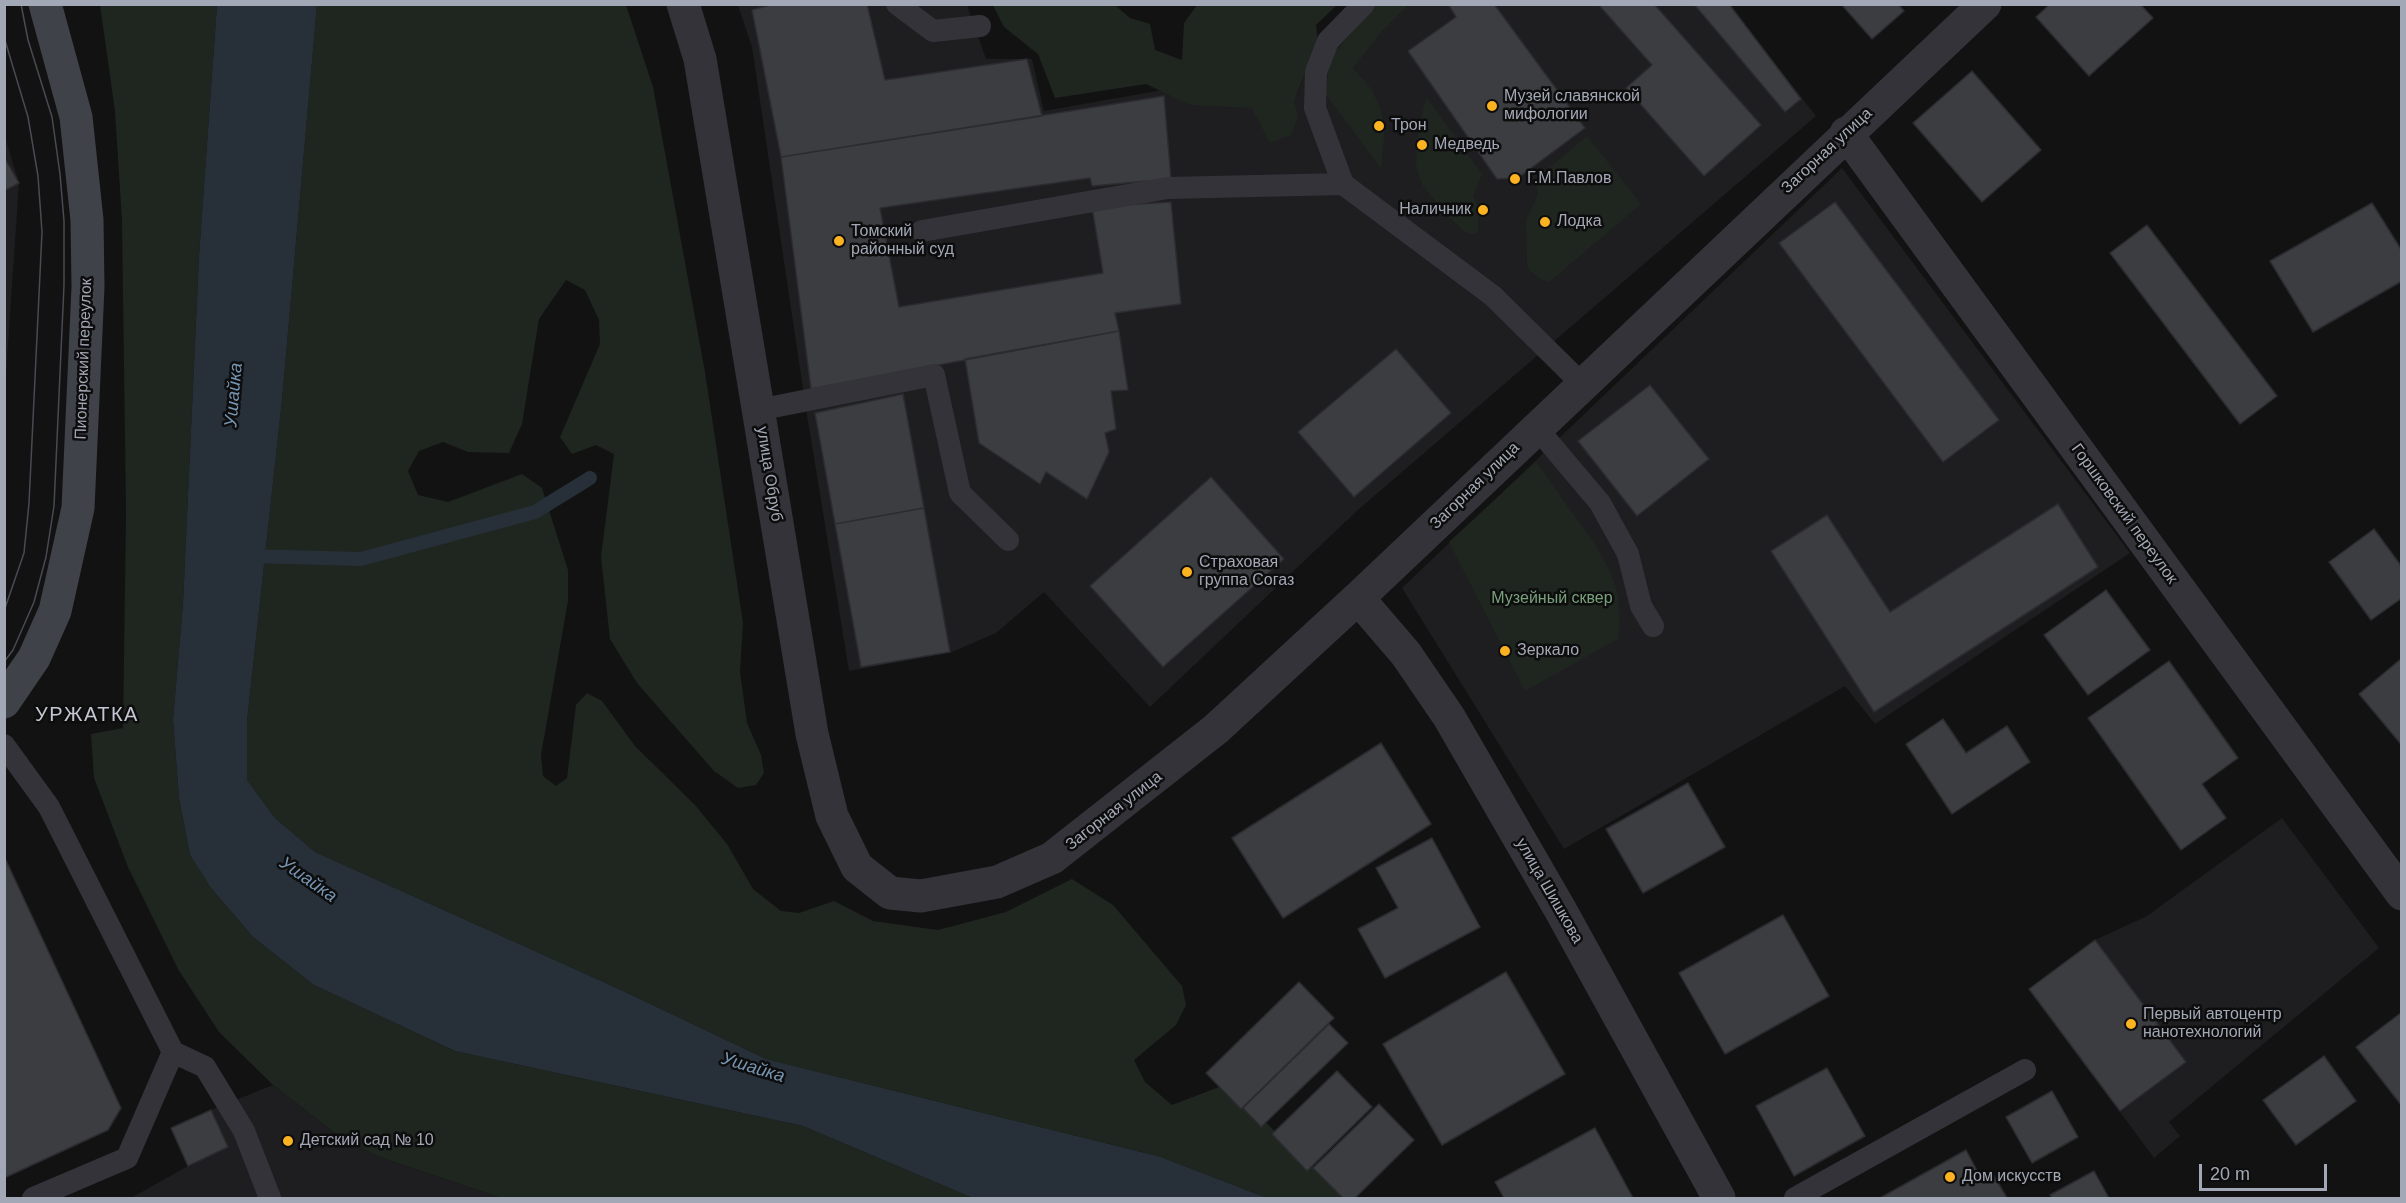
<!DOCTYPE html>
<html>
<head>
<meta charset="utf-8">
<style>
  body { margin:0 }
  #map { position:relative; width:2406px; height:1203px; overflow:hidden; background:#121213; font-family:Arial,sans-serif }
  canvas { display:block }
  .frame { position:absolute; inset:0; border:6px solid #a2a8b5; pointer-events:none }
  .scale { position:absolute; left:2199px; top:1164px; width:128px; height:27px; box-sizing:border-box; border:3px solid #a2a8b5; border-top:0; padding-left:8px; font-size:18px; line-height:21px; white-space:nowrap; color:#a2a8b5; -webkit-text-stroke:4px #0d0d0e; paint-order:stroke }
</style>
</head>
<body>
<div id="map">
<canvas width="2406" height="1203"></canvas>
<div class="frame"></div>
<div class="scale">20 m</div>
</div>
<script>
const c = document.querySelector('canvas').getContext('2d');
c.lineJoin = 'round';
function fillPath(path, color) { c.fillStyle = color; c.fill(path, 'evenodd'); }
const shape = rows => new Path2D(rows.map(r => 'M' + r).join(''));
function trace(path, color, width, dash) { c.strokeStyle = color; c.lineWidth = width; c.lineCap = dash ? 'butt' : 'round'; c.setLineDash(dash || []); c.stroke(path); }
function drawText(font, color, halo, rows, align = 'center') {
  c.font = font + ' Arial,sans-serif'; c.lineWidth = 5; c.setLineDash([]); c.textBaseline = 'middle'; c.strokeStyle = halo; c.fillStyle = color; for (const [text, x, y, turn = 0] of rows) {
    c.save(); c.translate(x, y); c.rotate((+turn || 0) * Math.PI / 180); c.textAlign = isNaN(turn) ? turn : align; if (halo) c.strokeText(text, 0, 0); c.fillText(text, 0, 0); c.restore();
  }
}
const built = shape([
  [738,5,967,5,986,59,1032,59,1044,111,1168,89,1297,95,1318,38,1350,5,1729,5,1816,116,1359,509,1150,707,1044,592,996,633,952,652,849,671,806,409,752,47],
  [5,137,19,183,5,389],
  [1842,168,2130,553,1875,724,1845,686,1564,849,1402,588],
  [2282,818,2379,948,2169,1122,2180,1136,2154,1158,2029,989,2095,940,2147,916],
  [273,1085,339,1136,377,1156,501,1198,131,1198,188,1166,228,1147,211,1110]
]);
const green = shape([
  [100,5,217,5,199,256,183,603,173,720,179,798,190,855,211,888,253,937,314,985,455,1051,803,1126,973,1198,501,1198,377,1156,339,1136,273,1085,219,1032,178,969,128,867,94,778,91,734,123,728,126,513,122,221,115,111],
  [317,5,626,5,653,87,705,372,743,623,740,672,747,723,761,755,764,773,756,785,738,788,714,771,637,683,610,639,601,557,614,454,596,445,572,454,560,437,600,344,599,320,585,290,566,280,539,319,522,424,509,453,468,452,443,442,419,451,408,471,418,495,448,502,522,474,542,488,568,570,568,601,541,755,543,776,556,786,567,778,576,705,587,693,602,701,635,746,695,805,727,844,753,889,781,911,799,913,834,901,873,921,938,930,1006,912,1072,879,1113,905,1182,986,1186,1005,1176,1025,1134,1060,1145,1082,1172,1105,1219,1087,1235,1093,1332,1186,1354,1198,1267,1198,1161,1157,766,1059,619,989,315,852,275,818,247,780,247,721,282,400],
  [993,5,1115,5,1130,18,1150,24,1155,50,1182,60,1184,23,1197,5,1337,5,1316,25,1318,41,1294,101,1298,117,1291,135,1270,143,1252,108,1190,105,1146,84,1055,98,1038,54,1004,27],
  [1376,5,1408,5,1381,32,1353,68,1372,90,1380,108,1385,126,1381,168,1325,93,1329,68,1336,51],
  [1426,97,1482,174,1473,196,1479,207,1478,233,1471,234,1464,231,1449,217,1423,186,1416,168,1418,133],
  [1587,136,1641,204,1549,282,1543,281,1529,270,1527,262,1526,220,1538,194,1535,180],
  [1536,462,1596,546,1611,573,1618,596,1620,621,1618,639,1525,691,1449,542]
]);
const water = shape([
  [217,5,317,5,282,400,247,721,247,780,275,818,315,852,619,989,766,1059,1161,1157,1267,1198,973,1198,803,1126,455,1051,314,985,253,937,211,888,190,855,179,798,173,720,183,603,199,256]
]);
const stream = shape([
  [248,556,361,559,535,512,590,478]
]);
const building = shape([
  [774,4,867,4,885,80,1027,59,1042,116,781,157,752,10,774,4],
  [1448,4,1494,4,1585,128,1518,178,1497,179,1408,51,1456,17,1448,4],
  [1598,4,1654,4,1761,125,1704,176,1626,88,1652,65,1598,4],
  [1694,4,1729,4,1801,99,1785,112,1694,4],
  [1841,4,1898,4,1904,11,1872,39,1841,4],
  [2050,4,2140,4,2153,18,2089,76,2036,17,2050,4],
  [1972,71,2041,150,1982,202,1913,123,1972,71],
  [1164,96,1171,179,1092,186,1090,178,880,208,899,307,1103,273,1092,207,1171,202,1181,304,1115,313,1119,331,811,389,781,157,1164,96],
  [4,157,19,183,4,191,4,157],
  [1835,202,1999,420,1943,462,1779,243,1835,202],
  [2372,203,2402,251,2402,281,2313,332,2270,261,2372,203],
  [2147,225,2277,396,2240,424,2110,253,2147,225],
  [1119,331,1128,390,1111,391,1116,429,1105,433,1109,452,1087,499,1046,472,1040,484,979,443,965,359,1119,331],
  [1396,349,1451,413,1354,497,1298,432,1396,349],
  [1650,385,1709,459,1637,516,1578,441,1650,385],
  [903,394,924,508,835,524,815,413,903,394],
  [1211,477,1284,559,1163,667,1090,586,1211,477],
  [2058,504,2098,567,1874,712,1771,551,1827,515,1890,612,2058,504],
  [924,508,950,652,861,667,835,524,924,508],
  [2374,529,2402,567,2402,598,2371,620,2329,562,2374,529],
  [2106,590,2150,650,2088,695,2044,635,2106,590],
  [2402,658,2402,741,2400,743,2359,694,2402,658],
  [2169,661,2238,758,2202,784,2226,818,2181,850,2088,718,2169,661],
  [1943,719,1966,753,2007,726,2030,762,1952,814,1906,744,1943,719],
  [1381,743,1431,824,1283,918,1232,838,1381,743],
  [1688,783,1725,847,1643,893,1606,829,1688,783],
  [1432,838,1480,927,1385,978,1358,929,1398,908,1376,868,1432,838],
  [4,856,121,1108,108,1130,4,1178,4,856],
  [1783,915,1829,996,1725,1054,1679,973,1783,915],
  [2095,940,2186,1062,2120,1111,2029,989,2095,940],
  [1506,972,1565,1074,1442,1145,1383,1044,1506,972],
  [1299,982,1334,1018,1241,1109,1206,1073,1299,982],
  [2402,1012,2402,1106,2356,1047,2402,1012],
  [1329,1024,1348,1043,1261,1127,1243,1108,1329,1024],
  [2324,1056,2356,1101,2296,1145,2263,1100,2324,1056],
  [1827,1068,1865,1136,1794,1176,1756,1106,1827,1068],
  [1337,1071,1372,1107,1307,1171,1272,1134,1337,1071],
  [2052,1091,2078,1137,2032,1163,2006,1117,2052,1091],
  [1379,1104,1414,1140,1355,1198,1343,1198,1313,1168,1379,1104],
  [211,1110,228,1147,188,1166,171,1128,211,1110],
  [1595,1128,1633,1198,1504,1198,1495,1182,1595,1128],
  [1966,1150,1982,1180,1993,1174,2007,1198,1880,1198,1966,1150],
  [2094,1171,2109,1198,2052,1198,2050,1195,2094,1171]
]);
const service = shape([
  [897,4,933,31,980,26],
  [1343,184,1315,108,1316,72,1328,41,1364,4],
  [922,231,1168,188,1343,184,1493,296,1582,384],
  [758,410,934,375,960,493,1008,540],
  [1536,427,1600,503,1628,554,1641,606,1653,626],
  [4,745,49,807,173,1052,127,1158,33,1198],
  [173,1052,205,1067,244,1131,270,1198],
  [1795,1198,2025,1070]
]);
const minor = shape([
  [1846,133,2402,894],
  [1358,598,1985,4]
]);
const tertiary = shape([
  [683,4,700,59,812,734,832,816,857,867,890,893,921,896,997,882,1052,858,1216,729,1358,598,1406,654,1449,717,1561,911,1719,1198]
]);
const secondary = shape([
  [4,702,34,658,55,611,78,508,88,287,87,220,76,117,45,4]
]);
const tram = shape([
  [4,37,28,117,38,176,42,232,29,503,24,553,4,611],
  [4,662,13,650,34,602,46,557,54,506,64,285,64,221,60,174,52,117,28,40,21,4]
]);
const markers = [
  [1492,106,6,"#fcb321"],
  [1379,126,6,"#fcb321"],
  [1422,145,6,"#fcb321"],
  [1515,179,6,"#fcb321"],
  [1483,210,6,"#fcb321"],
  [1545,222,6,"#fcb321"],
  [839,241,6,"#fcb321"],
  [1187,572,6,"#fcb321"],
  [1505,651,6,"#fcb321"],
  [2131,1024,6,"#fcb321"],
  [288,1141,6,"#fcb321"],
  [1950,1177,6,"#fcb321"]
];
const poiNames = [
  ["Музей славянской",1504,97],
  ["мифологии",1504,115],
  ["Трон",1391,126],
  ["Медведь",1434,145],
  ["Г.М.Павлов",1527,179],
  ["Наличник",1471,210,"right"],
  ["Лодка",1557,222],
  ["Томский",851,232],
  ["районный суд",851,250],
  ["Страховая",1199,563],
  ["группа Согаз",1199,581],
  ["Зеркало",1517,651],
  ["Первый автоцентр",2143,1015],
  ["нанотехнологий",2143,1033],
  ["Детский сад № 10",300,1141],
  ["Дом искусств",1962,1177]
];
const streetNames = [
  ["Загорная улица",1827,151,-43],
  ["Пионерский переулок",84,359,-88],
  ["улица Обруб",769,474,81],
  ["Загорная улица",1475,486,-44],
  ["Горшковский переулок",2124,514,54],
  ["Загорная улица",1114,811,-38],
  ["улица Шишкова",1549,891,60]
];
const parkNames = [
  ["Музейный сквер",1552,599]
];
const waterNames = [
  ["Ушайка",234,395,-85],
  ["Ушайка",308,880,35],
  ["Ушайка",753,1068,17]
];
const quarterNames = [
  ["УРЖАТКА",87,715]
];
fillPath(built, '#1e1e20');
fillPath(green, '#1e261f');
fillPath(water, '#273038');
trace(stream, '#273038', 14);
fillPath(building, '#3c3d41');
trace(building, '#2c2c30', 1.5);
trace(service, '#333339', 22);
trace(minor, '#333339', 33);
trace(tertiary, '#333339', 33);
trace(secondary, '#404249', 33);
trace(tram, '#494b52', 1.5);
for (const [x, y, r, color] of markers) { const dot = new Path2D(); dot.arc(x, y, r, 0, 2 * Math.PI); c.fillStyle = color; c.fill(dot); trace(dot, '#0d0d0e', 2); }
drawText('16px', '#a2a8b5', '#0d0d0e', poiNames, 'left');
drawText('16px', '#a2a8b5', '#0d0d0e', streetNames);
drawText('16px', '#78a17b', '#0d0d0e', parkNames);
drawText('italic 18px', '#7796b3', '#0d0d0e', waterNames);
c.letterSpacing = '1.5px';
drawText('20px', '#c3c7d1', '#0d0d0e', quarterNames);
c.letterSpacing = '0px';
</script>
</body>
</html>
